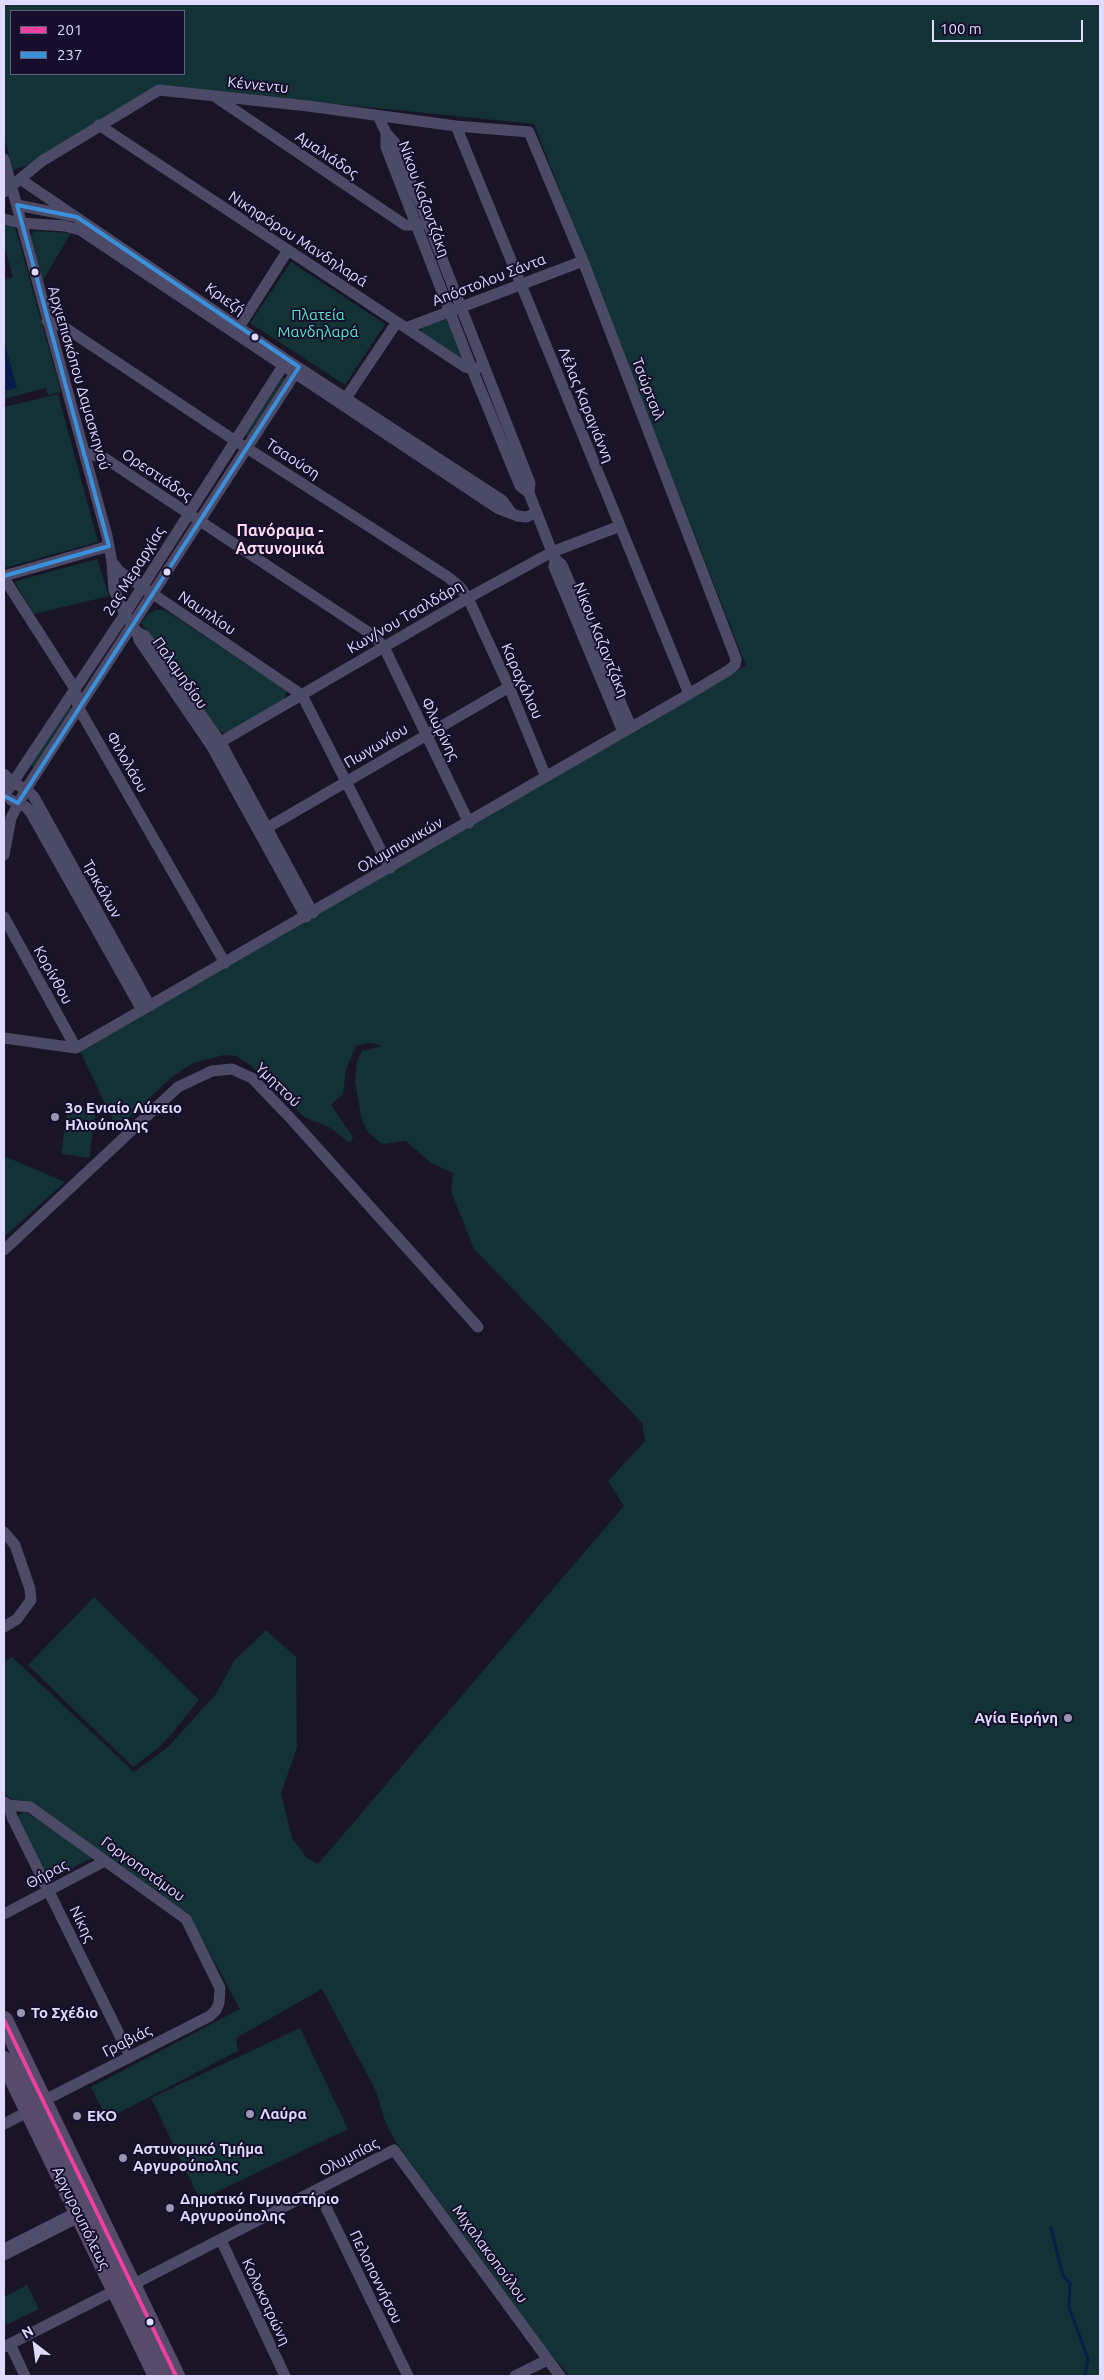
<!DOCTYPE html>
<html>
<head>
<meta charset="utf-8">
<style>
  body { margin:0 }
  #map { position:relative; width:1104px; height:2380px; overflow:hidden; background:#191526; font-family:Ubuntu,sans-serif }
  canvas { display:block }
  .frame { position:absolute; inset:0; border:5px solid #e0daff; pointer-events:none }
  .legend { position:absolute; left:10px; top:10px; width:175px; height:65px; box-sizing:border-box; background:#150f2c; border:1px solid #666080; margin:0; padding:6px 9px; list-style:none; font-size:15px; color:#e0daff }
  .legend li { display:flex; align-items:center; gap:10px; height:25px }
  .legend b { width:25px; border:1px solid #666080 }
  .north { position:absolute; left:10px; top:2320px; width:50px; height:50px; -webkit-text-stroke:4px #150f2c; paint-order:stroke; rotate:330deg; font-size:14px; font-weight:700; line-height:20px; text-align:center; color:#e0daff }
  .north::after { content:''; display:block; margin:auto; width:18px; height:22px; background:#e0daff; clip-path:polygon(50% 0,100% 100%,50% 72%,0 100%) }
  .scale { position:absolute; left:932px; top:20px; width:151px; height:22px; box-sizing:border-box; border:2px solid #e0daff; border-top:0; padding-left:6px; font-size:15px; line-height:18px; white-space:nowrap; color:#e0daff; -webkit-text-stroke:4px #150f2c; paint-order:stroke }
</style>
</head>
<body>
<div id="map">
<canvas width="1104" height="2380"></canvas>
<div class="frame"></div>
<ul class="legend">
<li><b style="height:6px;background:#f240a1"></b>201</li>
<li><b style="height:6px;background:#3a90db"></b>237</li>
</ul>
<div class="north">N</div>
<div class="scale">100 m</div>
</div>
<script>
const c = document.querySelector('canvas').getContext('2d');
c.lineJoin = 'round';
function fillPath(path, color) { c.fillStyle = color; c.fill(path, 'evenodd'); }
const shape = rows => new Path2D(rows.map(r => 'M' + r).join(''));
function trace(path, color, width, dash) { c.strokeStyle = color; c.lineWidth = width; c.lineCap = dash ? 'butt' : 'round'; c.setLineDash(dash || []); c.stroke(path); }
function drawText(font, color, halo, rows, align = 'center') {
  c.font = font + ' Ubuntu,sans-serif'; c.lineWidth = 4; c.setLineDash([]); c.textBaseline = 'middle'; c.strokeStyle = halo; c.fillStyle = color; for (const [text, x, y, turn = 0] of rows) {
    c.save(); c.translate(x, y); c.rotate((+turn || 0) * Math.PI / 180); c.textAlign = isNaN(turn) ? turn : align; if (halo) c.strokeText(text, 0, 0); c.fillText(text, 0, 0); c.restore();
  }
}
const green = shape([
  [4,4,1100,4,1100,2376,570,2376,553,2357,397,2144,386,2124,376,2091,322,1989,236,2038,238,2051,107,2119,91,2087,240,2009,188,1913,28,1801,12,1799,4,1794,4,1662,12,1657,134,1772,168,1747,216,1694,234,1661,266,1630,296,1657,297,1748,281,1793,292,1838,307,1858,318,1864,624,1506,608,1481,645,1441,642,1423,474,1249,451,1191,453,1173,431,1163,406,1141,382,1144,368,1132,362,1121,359,1104,355,1081,357,1061,362,1051,382,1046,371,1043,357,1045,346,1069,343,1094,331,1105,353,1137,350,1143,329,1127,304,1117,249,1064,236,1056,224,1055,193,1063,173,1076,117,1129,79,1049,746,666,534,124,159,86,34,163,13,170,4,138],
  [11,11,184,11,184,74,11,74],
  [4,224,14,227,17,234,61,392,48,395,46,388,4,399,4,280,13,277,4,246],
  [34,231,71,233,43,280,31,236],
  [291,262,385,324,345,385,250,323],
  [445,318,448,318,465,356,460,359,421,332,421,326],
  [283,377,286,379,249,438,247,437,245,435],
  [58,394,98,542,4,568,4,407],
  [97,559,109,596,34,614,15,583,16,581],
  [155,610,165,610,287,691,283,701,237,728,224,733,216,729,141,623,147,615],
  [69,707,73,709,35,767,33,767,31,765],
  [68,1107,96,1111,89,1158,61,1154],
  [4,1156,65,1182,4,1237],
  [94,1597,199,1700,169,1737,156,1750,133,1767,28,1665],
  [24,1811,94,1857,49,1880,17,1817],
  [300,2028,348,2129,200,2200,151,2098],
  [27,2285,39,2309,4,2326,4,2297]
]);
const water = shape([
  [4,341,17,388,4,391]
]);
const stream = shape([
  [1051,2228,1063,2276,1070,2283,1069,2307,1088,2359,1085,2376]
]);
const minor = shape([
  [214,96,405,225,421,225],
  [378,116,386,133,386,147,472,369,520,486,529,493],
  [99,125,465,367,472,369,484,366],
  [456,126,689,694],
  [386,133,395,143,428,223,530,483,529,493,552,552,555,559,562,565,631,727],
  [4,159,107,536,112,562,119,571,153,594,302,695,390,868],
  [20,179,287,360,502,500,511,512],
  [4,192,42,161,159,90,308,106,456,126,529,132,583,261,736,659,735,665,729,670,689,694,76,1048,4,1038],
  [17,205,73,216],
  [4,219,21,223,65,226,80,230,497,508,518,516,526,517,536,513],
  [47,321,64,327,228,436,448,577,460,587,468,598,509,687,546,777],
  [239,327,288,250],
  [406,328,583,261],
  [342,404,397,322],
  [84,452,106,459,374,636,384,647,469,823],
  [555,559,554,567,623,732],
  [112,562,114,590,125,614,137,632,139,640,212,747,306,917],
  [4,576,109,546],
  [4,578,75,689,78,707,225,963],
  [137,632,145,636,221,743,313,913],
  [212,747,468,598,552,552,620,526],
  [4,774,13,783,26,789,34,797,150,1006],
  [4,796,125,614,286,361],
  [11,800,26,807,31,813,142,1010],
  [260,832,509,687],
  [4,855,11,818,26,789,298,369],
  [4,917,76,1048],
  [4,1250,178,1087,212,1071,232,1069,252,1078,294,1122,478,1327],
  [4,1532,15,1545,30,1589,31,1600,17,1619,4,1627],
  [4,1802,9,1805,30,1807,186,1919,220,1988,219,2003,216,2010,210,2016,43,2101],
  [9,1805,12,1817,130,2056],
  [4,1914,105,1861],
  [4,2124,29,2111],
  [318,2191,408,2376],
  [221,2240,285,2376],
  [132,2285,394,2150,560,2376],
  [10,2344,25,2376],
  [4,2347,116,2290],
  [515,2376,547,2360]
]);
const secondary = shape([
  [4,2252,89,2209]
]);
const primary = shape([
  [4,2020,176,2376],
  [4,2060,157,2376]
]);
const bus1 = shape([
  [4,2020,176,2376]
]);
const bus2 = shape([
  [4,576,109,546,17,205,77,217,299,367,18,803,4,796]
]);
const markers = [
  [35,272,4.5,"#e0daff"],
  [255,337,4.5,"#e0daff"],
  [167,572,4.5,"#e0daff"],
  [55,1117,5,"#9a95b3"],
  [1068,1718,5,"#9a95b3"],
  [21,2013,5,"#9a95b3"],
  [250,2114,5,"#9a95b3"],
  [77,2116,5,"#9a95b3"],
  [123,2158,5,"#9a95b3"],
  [170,2208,5,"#9a95b3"],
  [150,2322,4.5,"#e0daff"]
];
const streetNames = [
  ["Κέννεντυ",258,85,6],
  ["Αμαλιάδος",327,155,34],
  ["Νίκου Καζαντζάκη",424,199,70],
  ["Νικηφόρου Μανδηλαρά",298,239,33],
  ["Απόστολου Σάντα",489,280,-21],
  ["Κριεζή",225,299,35],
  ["Αρχιεπισκόπου Δαμασκηνού",79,378,74],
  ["Τσώρτσιλ",648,389,69],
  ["Λέλας Καραγιάννη",586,405,68],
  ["Τσαούση",293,459,33],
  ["Ορεστιάδος",157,475,34],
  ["2ας Μεραρχίας",134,571,-58],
  ["Ναυπλίου",207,613,34],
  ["Κων/νου Τσαλδάρη",405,617,-30],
  ["Νίκου Καζαντζάκη",601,640,68],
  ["Παλαμηδίου",180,673,55],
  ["Καραχάλιου",522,681,66],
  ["Φλωρίνης",440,729,64],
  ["Πωγωνίου",376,746,-31],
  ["Φιλολάου",127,762,60],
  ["Ολυμπιονικών",400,845,-30],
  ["Τρικάλων",102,889,61],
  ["Κορίνθου",53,975,61],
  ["Υμηττού",278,1085,44],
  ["Γοργοποτάμου",143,1869,36],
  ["Θήρας",47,1874,-28],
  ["Νίκης",82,1924,64],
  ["Γραβιάς",127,2041,-27],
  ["Ολυμπίας",349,2157,-28],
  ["Αργυρουπόλεως",81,2218,64],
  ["Μιχαλακοπούλου",490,2254,54],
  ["Πελοποννήσου",376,2277,64],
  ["Κολοκοτρώνη",266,2302,65]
];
const parkNames = [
  ["Πλατεία",318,315],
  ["Μανδηλαρά",318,332]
];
const poiNames = [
  ["3ο Ενιαίο Λύκειο",65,1108],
  ["Ηλιούπολης",65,1125],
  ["Αγία Ειρήνη",1058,1718,"right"],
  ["Το Σχέδιο",31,2013],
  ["Λαύρα",260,2114],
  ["EKO",87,2116],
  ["Αστυνομικό Τμήμα",133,2149],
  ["Αργυρούπολης",133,2166],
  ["Δημοτικό Γυμναστήριο",180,2199],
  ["Αργυρούπολης",180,2216]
];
const neighbourhoodNames = [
  ["Πανόραμα -",280,531],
  ["Αστυνομικά",280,549]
];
fillPath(green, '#123235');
fillPath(water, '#081c4a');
trace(stream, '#081c4a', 3);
trace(minor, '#4c4a67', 11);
trace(secondary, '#504d6c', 16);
trace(primary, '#564b6b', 18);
trace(bus1, '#f240a1', 4);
trace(bus2, '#3a90db', 4);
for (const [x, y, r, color] of markers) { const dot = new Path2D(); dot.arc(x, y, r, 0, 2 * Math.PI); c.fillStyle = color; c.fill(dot); trace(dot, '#150f2c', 2); }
drawText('15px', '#e0daff', '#150f2c', streetNames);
drawText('15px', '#5aebcc', '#150f2c', parkNames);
drawText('bold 15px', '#e0daff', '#150f2c', poiNames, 'left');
drawText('bold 16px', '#ffdcf1', '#150f2c', neighbourhoodNames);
</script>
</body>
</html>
